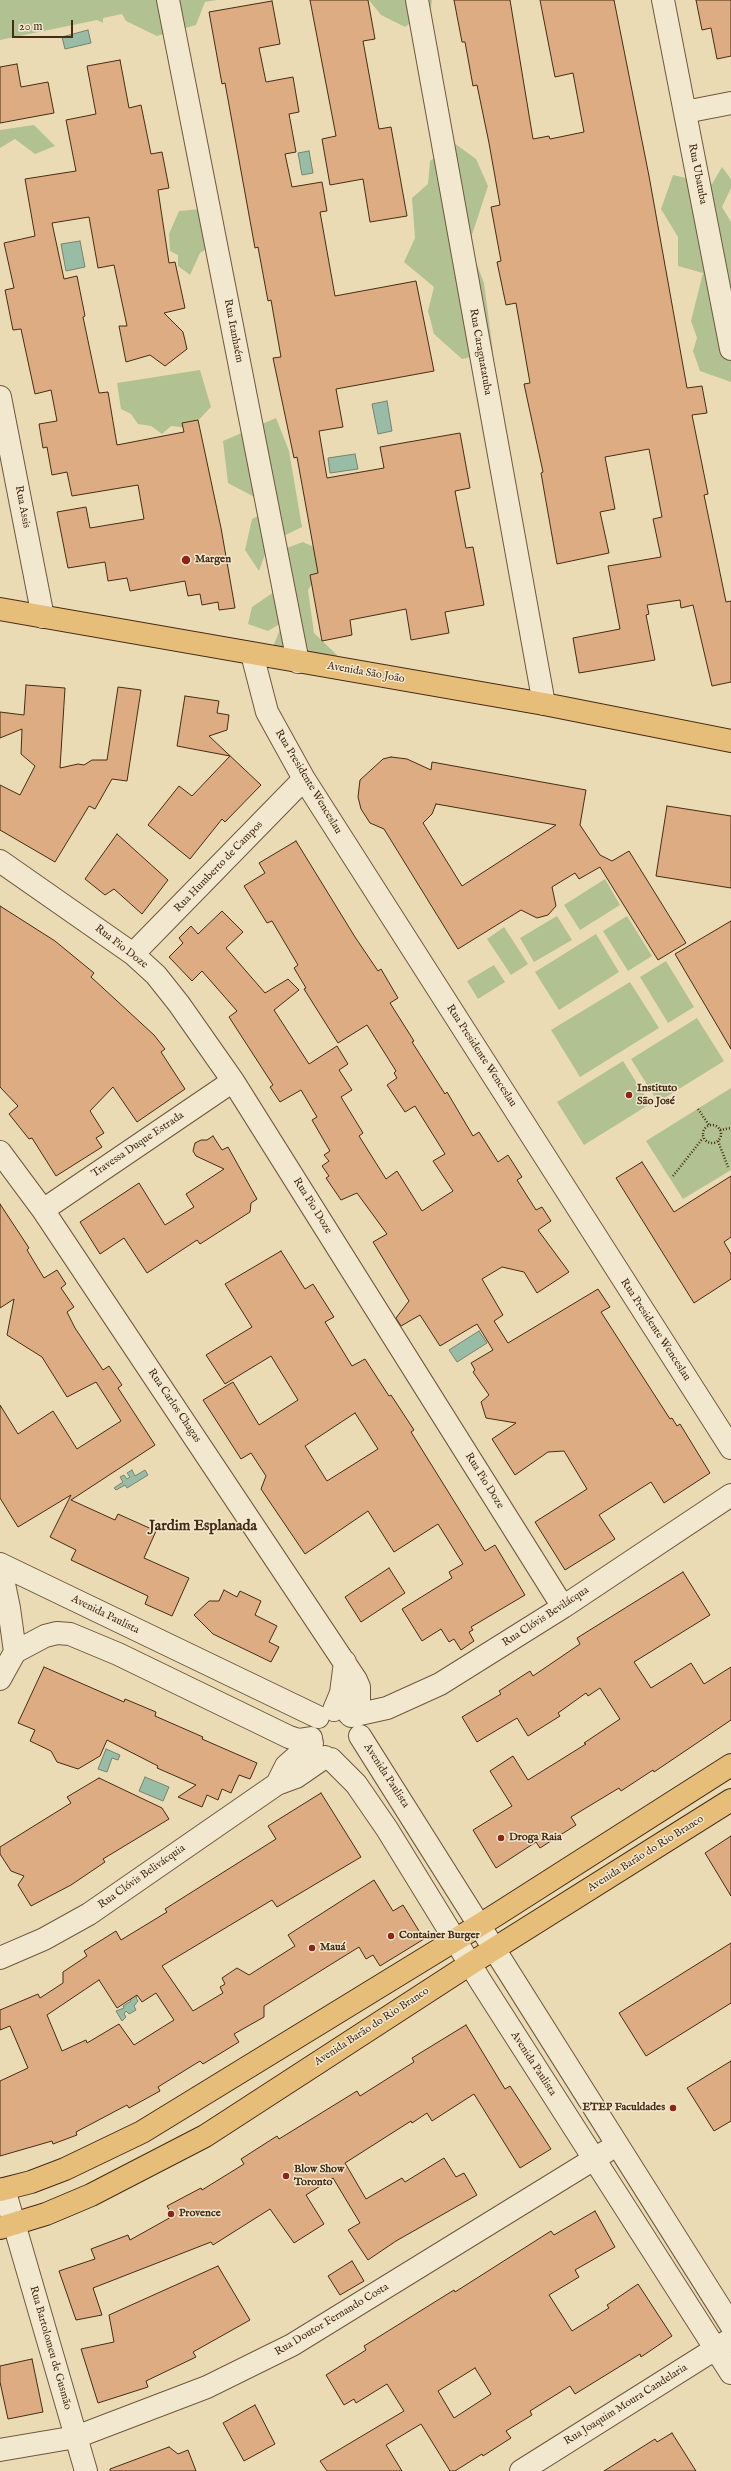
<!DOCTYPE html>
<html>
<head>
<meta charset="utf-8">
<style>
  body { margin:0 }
  #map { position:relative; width:731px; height:2471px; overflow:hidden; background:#ebdbb5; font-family:"IM FELL English",serif }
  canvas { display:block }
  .scale { position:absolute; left:12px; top:20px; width:61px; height:18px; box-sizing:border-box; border:2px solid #462c15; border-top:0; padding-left:5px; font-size:12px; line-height:14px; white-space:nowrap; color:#462c15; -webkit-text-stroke:3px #f2e8cf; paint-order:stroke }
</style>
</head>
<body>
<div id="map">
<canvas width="731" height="2471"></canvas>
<div class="scale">20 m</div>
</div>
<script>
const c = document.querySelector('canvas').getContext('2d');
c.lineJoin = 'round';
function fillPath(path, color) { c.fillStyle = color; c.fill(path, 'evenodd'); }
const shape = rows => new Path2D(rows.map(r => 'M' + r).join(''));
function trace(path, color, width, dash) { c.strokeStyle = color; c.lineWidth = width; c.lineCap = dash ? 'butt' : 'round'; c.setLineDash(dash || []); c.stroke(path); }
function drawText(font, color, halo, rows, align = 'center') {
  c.font = font + ' "IM FELL English",serif'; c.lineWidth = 3; c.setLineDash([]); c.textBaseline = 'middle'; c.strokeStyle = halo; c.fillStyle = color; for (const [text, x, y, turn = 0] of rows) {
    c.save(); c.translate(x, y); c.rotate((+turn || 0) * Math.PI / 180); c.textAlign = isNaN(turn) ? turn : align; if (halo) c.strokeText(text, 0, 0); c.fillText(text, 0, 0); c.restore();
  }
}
const green = shape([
  [0,0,217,0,205,2,196,25,157,36,126,21,122,14,103,18,103,23,97,20,0,40],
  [369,0,432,0,431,8,405,27,381,15],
  [34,125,55,146,35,154,15,139,0,148,0,130],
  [454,143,476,159,488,186,469,244,484,283,493,352,462,359,434,334,428,311,434,287,404,262,415,238,412,198,428,184,430,161],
  [722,167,731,179,731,188,722,207,731,222,731,382,700,371,693,351,697,338,691,321,703,273,678,266,678,237,661,209,673,175,712,184],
  [201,209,225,237,200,253,190,275,178,266,178,255,170,251,169,234,179,211],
  [200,370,211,407,191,428,171,426,162,434,151,426,138,424,131,414,121,409,117,383],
  [276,418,289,451,302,527,269,543,259,571,245,550,252,519,275,508,228,483,223,441],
  [303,542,318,549,323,566,308,590,314,633,340,658,272,649,283,622,268,631,248,624,252,607,274,592,284,549],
  [605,879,620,905,580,930,564,905],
  [557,916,572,940,534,962,520,938],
  [627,916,652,956,628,971,603,931],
  [504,927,528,964,511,975,487,939],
  [596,934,619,972,559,1010,535,972],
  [666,961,694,1007,668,1023,640,977],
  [494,965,505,982,478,999,467,981],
  [630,982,659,1028,580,1077,551,1030],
  [697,1018,724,1061,658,1102,631,1059],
  [623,1061,650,1104,584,1145,557,1102],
  [731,1088,731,1170,683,1199,646,1141]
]);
const water = shape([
  [88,30,91,43,65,49,62,37,88,30],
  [309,151,313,173,302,175,298,153,309,151],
  [80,241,85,267,66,271,61,244,80,241],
  [387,401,392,431,378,434,372,404,387,401],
  [355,454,358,469,330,473,328,458,355,454],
  [479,1331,487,1343,457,1362,449,1350,479,1331],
  [132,1470,135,1476,145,1470,148,1475,127,1488,125,1485,116,1490,114,1488,123,1482,120,1477,124,1475,127,1479,130,1477,127,1473,132,1470],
  [106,1749,120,1755,118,1760,112,1758,107,1772,98,1769,106,1749],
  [145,1777,169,1787,163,1801,139,1791,145,1777],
  [140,1993,136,1998,138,2001,134,2006,136,2010,129,2014,126,2011,124,2014,126,2017,122,2021,116,2011,124,2008,123,2006,131,2001,130,1998,140,1993]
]);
const building = shape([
  [310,0,368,0,375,39,363,41,379,129,391,127,407,216,370,222,363,179,330,185,322,139,336,136,310,0],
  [454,0,510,0,533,139,549,136,550,139,584,132,573,73,555,77,540,0,614,0,649,176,687,388,702,386,707,413,692,415,708,494,704,495,726,602,731,601,731,682,712,686,693,605,681,608,680,600,647,605,649,614,646,615,655,660,579,673,573,638,620,629,608,566,661,557,653,519,662,517,649,449,605,457,615,509,600,512,609,553,557,564,541,473,543,472,524,384,530,383,516,303,506,305,497,262,501,261,491,207,500,205,489,143,477,85,473,86,465,42,462,42,454,0],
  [696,0,731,0,731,56,717,59,711,28,702,30,696,0],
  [272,1,280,44,259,48,266,82,293,77,299,112,289,114,296,152,285,154,292,187,322,182,327,211,320,212,335,296,416,281,434,371,336,389,343,427,319,431,327,478,384,468,380,447,460,433,470,488,455,491,466,548,473,547,484,605,445,612,449,633,411,640,406,609,350,620,352,635,322,641,310,575,318,573,297,457,294,458,273,358,281,357,271,300,268,301,258,247,255,248,225,83,222,84,209,12,272,1],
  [120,60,129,108,141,105,151,154,162,152,169,188,158,190,169,263,175,262,185,308,164,313,183,332,187,349,165,366,150,355,126,362,119,326,127,326,114,265,98,268,89,217,52,223,64,279,77,276,85,316,83,317,99,393,108,392,117,445,184,432,182,423,198,420,221,528,235,608,219,610,218,602,202,605,200,594,188,596,185,581,130,591,127,578,108,581,105,562,68,568,57,512,86,507,90,528,144,519,138,485,72,496,67,472,52,475,47,447,43,448,39,424,57,421,51,390,35,394,21,329,13,330,5,290,14,288,4,243,35,236,25,179,76,171,66,120,96,114,87,66,120,60],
  [17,64,21,87,48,82,54,113,0,123,0,67,17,64],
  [26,685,65,688,60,768,78,764,84,765,92,760,107,760,118,687,141,690,127,781,112,779,95,809,89,806,55,862,0,830,0,785,20,795,35,766,21,754,22,729,0,738,0,712,24,715,26,685],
  [185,696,219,701,217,713,229,715,227,730,209,736,261,785,225,822,222,819,190,859,148,825,179,786,192,796,230,756,177,746,185,696],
  [391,757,407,759,431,770,432,762,586,790,580,825,600,855,612,861,629,851,686,943,658,960,600,867,579,879,575,873,552,887,556,906,548,915,537,918,521,910,458,949,384,829,370,823,361,809,358,797,360,780,383,759,391,757],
  [436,804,556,825,462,886,423,823,432,814,436,804],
  [667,806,731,816,731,888,656,876,667,806],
  [117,834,168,880,142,914,114,889,105,895,85,879,117,834],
  [296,841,355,937,378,971,381,969,398,998,390,1003,414,1041,412,1042,445,1094,447,1092,473,1136,479,1132,498,1162,508,1155,522,1177,517,1180,536,1210,542,1207,551,1221,538,1230,569,1272,537,1293,524,1272,502,1267,482,1279,503,1315,494,1321,508,1343,598,1289,610,1307,601,1312,670,1419,672,1418,677,1426,680,1424,710,1473,664,1503,651,1482,599,1515,615,1539,565,1570,535,1522,587,1489,564,1451,548,1452,515,1475,492,1439,516,1423,486,1418,481,1402,489,1395,473,1372,475,1370,471,1363,493,1350,477,1324,440,1346,420,1315,401,1326,396,1318,409,1301,373,1242,387,1234,357,1193,341,1200,326,1178,329,1176,322,1166,329,1161,324,1155,330,1151,312,1120,317,1117,301,1090,280,1102,270,1087,273,1085,229,1017,237,1011,202,971,192,981,169,957,183,943,179,938,191,926,198,934,222,911,243,932,226,948,265,993,288,979,299,990,274,1010,309,1064,337,1046,348,1064,339,1070,352,1090,341,1097,363,1133,359,1136,386,1179,397,1171,422,1211,453,1191,433,1161,445,1154,415,1106,405,1112,387,1085,397,1078,394,1073,396,1071,367,1025,338,1043,304,989,306,988,294,968,298,965,272,921,267,923,244,886,265,873,259,863,296,841],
  [0,906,55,941,94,973,91,977,154,1035,165,1049,161,1052,185,1089,137,1122,113,1087,90,1111,104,1133,96,1138,102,1147,56,1176,32,1138,29,1139,9,1114,18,1106,0,1087,0,906],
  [731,921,731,1049,675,954,731,921],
  [213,1136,222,1150,228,1147,257,1199,251,1203,250,1212,200,1244,197,1240,147,1273,124,1238,100,1254,80,1222,139,1183,165,1225,194,1207,186,1194,224,1169,196,1156,193,1151,195,1143,201,1140,207,1140,213,1136],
  [642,1162,674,1212,731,1176,731,1237,724,1242,731,1254,731,1279,694,1303,616,1178,642,1162],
  [0,1204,29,1248,27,1250,44,1278,57,1270,66,1284,61,1288,74,1307,67,1312,75,1328,103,1370,109,1366,122,1385,118,1388,155,1445,71,1500,115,1520,118,1514,156,1531,144,1558,189,1578,172,1616,145,1604,148,1596,71,1560,76,1550,50,1537,71,1495,18,1527,0,1498,0,1405,18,1434,53,1411,77,1449,121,1421,96,1382,67,1397,42,1357,7,1335,14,1299,0,1308,0,1204],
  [281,1251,305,1289,313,1284,334,1317,325,1322,352,1366,365,1359,389,1396,391,1395,414,1430,411,1432,485,1551,495,1545,525,1595,471,1627,473,1630,469,1632,474,1641,461,1650,454,1639,449,1642,441,1629,422,1641,402,1609,452,1578,449,1572,463,1564,438,1524,394,1552,368,1511,305,1554,261,1489,266,1476,251,1453,241,1459,203,1400,233,1382,259,1425,298,1400,271,1356,225,1384,206,1355,252,1327,225,1284,281,1251],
  [355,1413,378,1449,327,1481,305,1446,355,1413],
  [389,1568,405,1593,361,1622,345,1597,389,1568],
  [683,1572,710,1615,634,1662,651,1688,691,1663,704,1684,731,1667,731,1720,654,1772,653,1770,621,1791,619,1788,571,1817,576,1825,540,1848,536,1842,496,1868,473,1830,512,1806,490,1771,513,1756,528,1780,586,1744,584,1743,620,1719,600,1688,588,1696,586,1693,558,1713,560,1716,528,1736,517,1718,477,1742,462,1717,501,1694,499,1691,530,1671,533,1676,580,1644,577,1638,683,1572],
  [224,1590,237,1597,240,1591,261,1601,255,1615,277,1626,269,1642,279,1647,271,1662,213,1634,194,1615,209,1601,219,1601,224,1590],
  [44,1667,124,1702,125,1699,156,1712,155,1716,203,1737,202,1739,257,1763,250,1779,239,1775,231,1793,222,1789,218,1800,207,1795,202,1807,178,1797,196,1785,157,1768,158,1766,107,1740,100,1756,78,1769,57,1762,51,1751,30,1741,35,1730,18,1723,44,1667],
  [99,1778,162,1808,169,1819,103,1859,105,1862,71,1885,31,1906,18,1885,24,1876,11,1871,0,1854,0,1847,71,1803,67,1797,99,1778],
  [321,1793,361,1857,277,1907,272,1900,162,1966,193,2011,223,1993,220,1987,225,1984,222,1978,237,1968,249,1975,295,1946,288,1935,374,1880,393,1911,403,1905,424,1939,380,1966,373,1955,366,1959,359,1947,264,2006,264,2017,234,2034,239,2042,203,2064,200,2061,158,2087,160,2091,129,2108,127,2105,76,2132,77,2135,53,2144,52,2141,0,2156,0,2081,28,2068,10,2026,0,2030,0,2010,38,1994,40,1998,63,1983,63,1972,87,1956,84,1951,116,1931,121,1940,167,1912,165,1909,276,1839,268,1826,321,1793],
  [99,1980,117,2008,137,1995,142,2002,156,1993,174,2020,134,2045,119,2024,87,2043,86,2040,62,2051,47,2015,99,1980],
  [731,1836,731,1896,705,1853,731,1836],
  [731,1943,731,2003,646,2056,619,2013,731,1943],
  [466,2025,505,2089,510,2086,551,2149,520,2168,474,2094,432,2121,427,2113,412,2123,411,2121,345,2163,366,2199,402,2178,405,2182,444,2158,456,2177,464,2173,477,2195,396,2241,368,2260,348,2230,360,2223,333,2178,306,2195,324,2224,294,2243,270,2209,213,2245,211,2242,93,2288,102,2315,76,2320,59,2271,95,2259,91,2249,128,2235,130,2240,173,2216,167,2206,201,2188,202,2190,244,2164,241,2159,277,2136,279,2139,357,2091,360,2096,414,2062,412,2058,466,2025],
  [731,2061,731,2121,714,2131,687,2088,731,2061],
  [595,2211,615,2247,575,2270,579,2277,549,2295,572,2331,609,2308,607,2305,638,2284,672,2336,641,2357,640,2354,575,2394,570,2386,530,2411,532,2415,506,2431,511,2438,483,2456,482,2454,455,2471,450,2471,421,2424,386,2445,402,2471,327,2471,320,2461,404,2411,387,2384,356,2403,354,2399,344,2405,326,2375,366,2350,364,2346,454,2290,455,2292,551,2231,554,2235,595,2211],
  [475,2368,491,2394,454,2418,438,2391,475,2368],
  [352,2261,364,2281,340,2295,328,2276,352,2261],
  [218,2266,250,2320,193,2352,196,2357,146,2381,148,2387,98,2403,81,2349,114,2342,109,2315,218,2266],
  [32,2359,43,2412,8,2419,0,2382,0,2366,32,2359],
  [255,2405,275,2444,244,2461,223,2423,255,2405],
  [672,2433,696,2471,604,2471,655,2439,657,2442,672,2433],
  [169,2447,178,2454,188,2450,196,2471,110,2471,110,2469,169,2447]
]);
const path = shape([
  [698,1109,709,1125],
  '703 1134a9 9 0 1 1 18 0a9 9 0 1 1-18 0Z',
  [720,1130,731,1128],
  [718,1141,728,1167],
  [673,1176,703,1138]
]);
const minor = shape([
  [168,0,298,662],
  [417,0,544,704],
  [663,0,731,349],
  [685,112,731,103],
  [0,397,43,617],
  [252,654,267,712,304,779,731,1448],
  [0,861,133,954,156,975,179,1004,233,1081,563,1607],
  [133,954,304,779],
  [0,1152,43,1210,356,1680,359,1687,359,1700,349,1714],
  [43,1210,233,1081],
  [0,1564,318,1717],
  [0,1565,9,1608,15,1652],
  [15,1652,45,1636,57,1633,70,1634,118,1654,289,1737,298,1740,311,1738],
  [0,1679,15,1652],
  [334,1710,341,1693,345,1662],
  [351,1716,387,1708,440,1684,563,1607,731,1495],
  [360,1736,731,2325],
  [331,1759,356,1784,387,1829,481,1982,731,2373],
  [277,1784,286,1766,312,1743],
  [0,1958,44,1939,89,1914,277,1784,296,1777,325,1757],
  [4,2189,86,2471],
  [0,2450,76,2437,207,2387,292,2345,607,2151],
  [521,2471,731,2339]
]);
const major = shape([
  [0,609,544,704,731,741],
  [0,2190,31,2182,65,2169,142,2132,496,1915,731,1765],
  [0,2228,46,2214,91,2195,205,2136,470,1964,731,1800]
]);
const markers = [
  [186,560,5,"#8f2418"],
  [629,1095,4,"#8f2418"],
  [501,1838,4,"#8f2418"],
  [391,1936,4,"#8f2418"],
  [312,1948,4,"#8f2418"],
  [673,2108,4,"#8f2418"],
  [286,2176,4,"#8f2418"],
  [171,2214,4,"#8f2418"]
];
const streetNames = [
  ["Rua Ubatuba",697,174,79],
  ["Rua Itanhaém",233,331,79],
  ["Rua Caraguatatuba",480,352,80],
  ["Rua Assis",22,507,79],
  ["Avenida São João",366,673,10],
  ["Rua Presidente Wenceslau",308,782,59],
  ["Rua Humberto de Campos",219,867,-46],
  ["Rua Pio Doze",121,947,38],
  ["Rua Presidente Wenceslau",481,1056,57],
  ["Travessa Duque Estrada",138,1145,-34],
  ["Rua Pio Doze",312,1206,58],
  ["Rua Presidente Wenceslau",655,1330,57],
  ["Rua Carlos Chagas",174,1406,56],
  ["Rua Pio Doze",484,1481,58],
  ["Avenida Paulista",105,1615,26],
  ["Rua Clóvis Bevilácqua",546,1617,-33],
  ["Avenida Paulista",386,1776,57],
  ["Avenida Barão do Rio Branco",646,1854,-32],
  ["Rua Clóvis Belivácquia",142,1877,-35],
  ["Avenida Barão do Rio Branco",372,2027,-33],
  ["Avenida Paulista",533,2064,57],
  ["Rua Doutor Fernando Costa",332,2320,-31],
  ["Rua Bartolomeu de Gusmão",50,2348,74],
  ["Rua Joaquim Moura Candelaria",626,2405,-32]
];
const poiNames = [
  ["Margen",195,560],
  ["Instituto",637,1089],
  ["São José",637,1102],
  ["Droga Raia",509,1838],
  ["Container Burger",399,1936],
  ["Mauá",320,1948],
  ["ETEP Faculdades",665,2108,"right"],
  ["Blow Show",294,2170],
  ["Toronto",294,2183],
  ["Provence",179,2214]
];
const districtNames = [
  ["Jardim Esplanada",203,1527]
];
fillPath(green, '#b2c192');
fillPath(water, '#99bca7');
trace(water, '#78826d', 1);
fillPath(building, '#ddac82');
trace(building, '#462c15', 1);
trace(minor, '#6f583d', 24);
trace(major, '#462c15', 24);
trace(path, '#462c15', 2.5, [1, 2]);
trace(minor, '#f2e8cf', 22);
trace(major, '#e6be7a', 22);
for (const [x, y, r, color] of markers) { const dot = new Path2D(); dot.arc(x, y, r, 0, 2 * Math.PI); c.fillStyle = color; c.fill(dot); trace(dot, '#f2e8cf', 1.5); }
drawText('11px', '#462c15', '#f2e8cf', streetNames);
drawText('bold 11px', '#462c15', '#f2e8cf', poiNames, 'left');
drawText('bold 15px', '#462c15', '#f2e8cf', districtNames);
</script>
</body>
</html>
